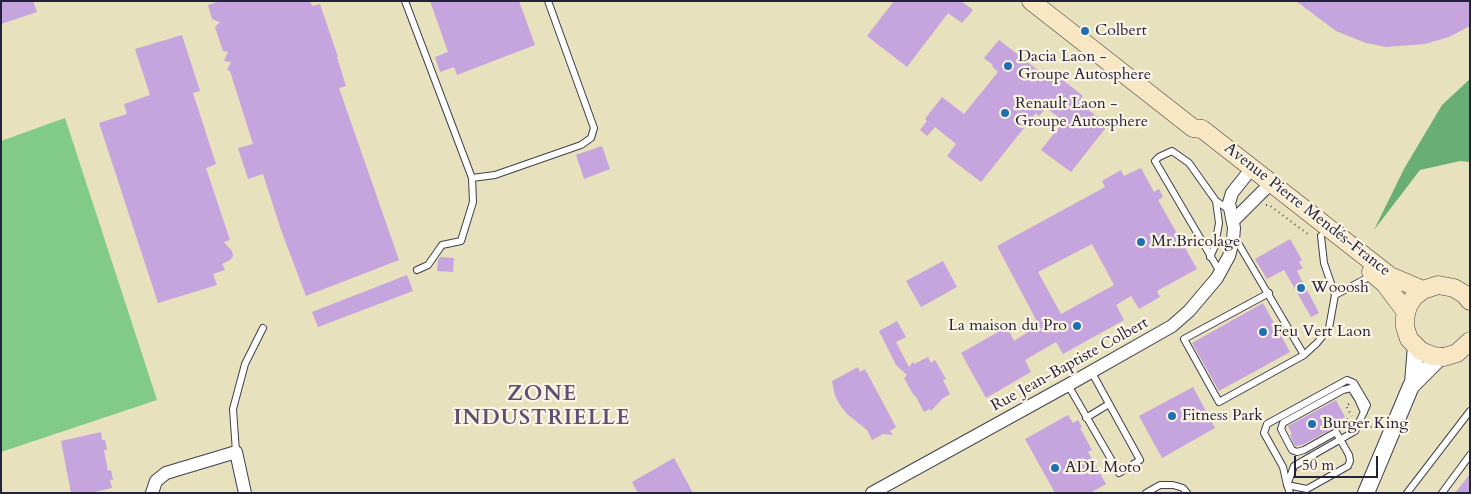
<!DOCTYPE html>
<html>
<head>
<meta charset="utf-8">
<style>
  body { margin:0 }
  #map { position:relative; width:1471px; height:494px; overflow:hidden; background:#e7e1bd; font-family:Cardo,serif }
  canvas { display:block }
  .frame { position:absolute; inset:0; border:2px solid #22223b; pointer-events:none }
  .scale { position:absolute; left:1294px; top:456px; width:84px; height:22px; box-sizing:border-box; border:2px solid #22223b; border-top:0; padding-left:6px; font-size:15px; line-height:18px; white-space:nowrap; color:#22223b; -webkit-text-stroke:4px #fcf5e5; paint-order:stroke }
</style>
</head>
<body>
<div id="map">
<canvas width="1471" height="494"></canvas>
<div class="frame"></div>
<div class="scale">50 m</div>
</div>
<script>
const c = document.querySelector('canvas').getContext('2d');
c.lineJoin = 'round';
function fillPath(path, color) { c.fillStyle = color; c.fill(path, 'evenodd'); }
const shape = rows => new Path2D(rows.map(r => 'M' + r).join(''));
function trace(path, color, width, dash) { c.strokeStyle = color; c.lineWidth = width; c.lineCap = dash ? 'butt' : 'round'; c.setLineDash(dash || []); c.stroke(path); }
function drawText(font, color, halo, rows, align = 'center') {
  c.font = font + ' Cardo,serif'; c.lineWidth = 4.5; c.setLineDash([]); c.textBaseline = 'middle'; c.strokeStyle = halo; c.fillStyle = color; for (const [text, x, y, turn = 0] of rows) {
    c.save(); c.translate(x, y); c.rotate((+turn || 0) * Math.PI / 180); c.textAlign = isNaN(turn) ? turn : align; if (halo) c.strokeText(text, 0, 0); c.fillText(text, 0, 0); c.restore();
  }
}
const green = shape([
  [65,118,157,400,1,452,1,141]
]);
const forest = shape([
  [1470,79,1470,162,1460,161,1420,170,1374,230,1404,169,1442,105]
]);
const building = shape([
  [1,1,33,1,37,12,1,24],
  [220,1,310,1,312,6,320,4,338,57,337,57,346,86,339,88,399,260,306,296,281,230,263,174,248,179,238,148,253,144,230,71,227,70,231,62,224,61,228,52,223,51,215,27,220,22,212,19,208,5],
  [430,1,519,1,535,45,457,75,454,67,440,72,435,57,448,52],
  [894,1,961,1,973,10,962,23,948,13,907,67,867,36],
  [1296,1,1470,1,1470,26,1449,37,1425,44,1386,47,1366,43,1336,31],
  [182,35,200,91,193,93,216,164,206,168,230,240,224,242,232,251,233,256,230,260,222,264,225,270,213,274,217,285,158,303,99,123,127,114,124,104,150,95,135,49],
  [999,40,1048,78,1053,72,1083,96,1078,102,1108,125,1071,172,1041,150,1064,121,1046,108,1039,116,1036,113,981,182,947,156,956,144,935,127,927,136,920,130,927,121,925,119,942,97,964,114,998,72,992,66,993,65,984,58],
  [602,146,610,169,584,179,576,155],
  [1141,168,1154,192,1159,189,1163,197,1158,200,1197,269,1157,291,1160,297,1139,309,1131,296,1116,305,1124,320,1063,354,1056,342,1025,360,1031,372,986,398,961,353,1007,327,1014,341,1039,325,997,246,1105,187,1102,181,1121,170,1124,176],
  [1092,244,1114,285,1061,314,1038,272],
  [1290,239,1302,260,1299,262,1303,268,1297,271,1319,313,1311,317,1284,270,1267,279,1255,259],
  [440,257,454,258,453,272,437,271,438,260],
  [943,261,957,287,921,307,906,281],
  [407,275,413,291,318,327,312,312],
  [1263,303,1290,352,1219,391,1192,343],
  [897,321,906,337,896,342,909,367,913,362,914,364,928,357,931,363,935,360,946,379,943,380,950,394,943,398,931,411,930,409,924,412,915,395,914,396,904,378,907,375,896,365,879,331],
  [858,367,860,372,865,369,896,427,890,431,893,435,883,434,872,440,867,430,847,414,840,405,835,396,832,381],
  [1193,387,1215,428,1162,458,1139,416],
  [1336,400,1345,417,1334,423,1336,427,1302,445,1295,446,1290,435,1292,434,1288,426],
  [1068,415,1073,423,1078,420,1082,427,1080,428,1092,450,1088,452,1106,484,1090,493,1055,493,1025,439],
  [101,432,102,440,105,440,107,450,104,450,108,471,111,470,113,480,110,480,112,488,90,493,71,493,61,441],
  [674,458,693,493,638,493,632,482],
  [1470,474,1470,493,1455,493]
]);
const path = shape([
  [1266,205,1269,205,1309,235],
  [1349,404,1346,406,1352,416],
  [1338,424,1351,417],
  [1366,425,1378,430]
]);
const service = shape([
  [405,1,472,178,473,202,461,241,442,245,428,265,417,270],
  [472,178,495,175,581,145,591,138,594,128,548,1],
  [1216,201,1189,163,1172,151,1159,157,1155,161,1220,272],
  [1321,236,1324,263,1335,295,1371,276],
  [1233,240,1238,243,1304,355],
  [1210,257,1215,246,1219,223,1216,201,1228,209],
  [1269,293,1184,339,1219,402,1304,355,1317,343,1329,328,1335,295],
  [1068,385,1119,473,1140,460,1091,371],
  [1086,418,1109,404],
  [236,452,233,409,245,364,263,328],
  [1287,485,1294,466,1355,431,1367,405,1354,383,1347,380,1267,424,1264,433,1283,467,1287,485,1290,493],
  [1287,485,1307,489,1348,466,1350,461,1349,455,1336,432,1304,450,1297,452,1292,450,1281,429,1283,423,1343,390,1351,388,1358,399,1364,412],
  [1146,493,1160,485,1173,485,1183,488,1187,493],
  [1407,493,1470,411],
  [1442,493,1470,455]
]);
const minor = shape([
  [1233,221,1264,190,1270,183],
  [152,493,156,481,166,473,236,452,245,493],
  [872,493,1068,385,1172,326,1189,311,1217,278,1229,256,1233,240,1234,228,1229,203,1232,193,1252,168]
]);
const tertiary = shape([
  [1413,383,1416,346],
  [1366,493,1411,386,1441,356]
]);
const secondary = shape([
  [1031,1,1193,128,1202,129,1390,276,1423,290],
  [1371,272,1385,284,1406,312],
  [1470,301,1464,294,1454,288,1438,285,1423,290,1414,297,1408,306,1405,318,1405,327,1409,339,1421,351,1433,356,1444,357,1457,353,1470,341]
]);
const markers = [
  [1085,31,5,"#1f6fb2"],
  [1008,66,5,"#1f6fb2"],
  [1005,113,5,"#1f6fb2"],
  [1141,242,5,"#1f6fb2"],
  [1301,288,5,"#1f6fb2"],
  [1077,326,5,"#1f6fb2"],
  [1263,332,5,"#1f6fb2"],
  [1172,416,5,"#1f6fb2"],
  [1312,424,5,"#1f6fb2"],
  [1055,468,5,"#1f6fb2"]
];
const poiNames = [
  ["Colbert",1095,31],
  ["Dacia Laon -",1018,57],
  ["Groupe Autosphere",1018,75],
  ["Renault Laon -",1015,104],
  ["Groupe Autosphere",1015,122],
  ["Mr.Bricolage",1151,242],
  ["Wooosh",1311,288],
  ["La maison du Pro",1067,326,"right"],
  ["Feu Vert Laon",1273,332],
  ["Fitness Park",1182,416],
  ["Burger King",1322,424],
  ["ADL Moto",1065,468]
];
const streetNames = [
  ["Avenue Pierre Mendés-France",1307,210,38],
  ["Rue Jean-Baptiste Colbert",1070,365,-29]
];
const districtNames = [
  ["ZONE",542,395],
  ["INDUSTRIELLE",542,419]
];
fillPath(green, '#82ca87');
fillPath(forest, '#69ae74');
fillPath(building, '#c6a4dd');
trace(service, '#403f4e', 8);
trace(minor, '#403f4e', 14);
trace(tertiary, '#403f4e', 18);
trace(secondary, '#403f4e', 19);
trace(path, '#403f4e', 2, [1, 4]);
trace(service, '#fff', 6);
trace(minor, '#fff', 12);
trace(tertiary, '#fff', 16);
trace(secondary, '#f9e7c3', 18);
for (const [x, y, r, color] of markers) { const dot = new Path2D(); dot.arc(x, y, r, 0, 2 * Math.PI); c.fillStyle = color; c.fill(dot); trace(dot, '#fcf5e5', 2); }
drawText('16px', '#22223b', '#fcf5e5', poiNames, 'left');
drawText('16px', '#22223b', '#fcf5e5', streetNames);
c.letterSpacing = '1px';
drawText('bold 21px', '#5b5074', '#fcf5e5', districtNames);
c.letterSpacing = '0px';
</script>
</body>
</html>
